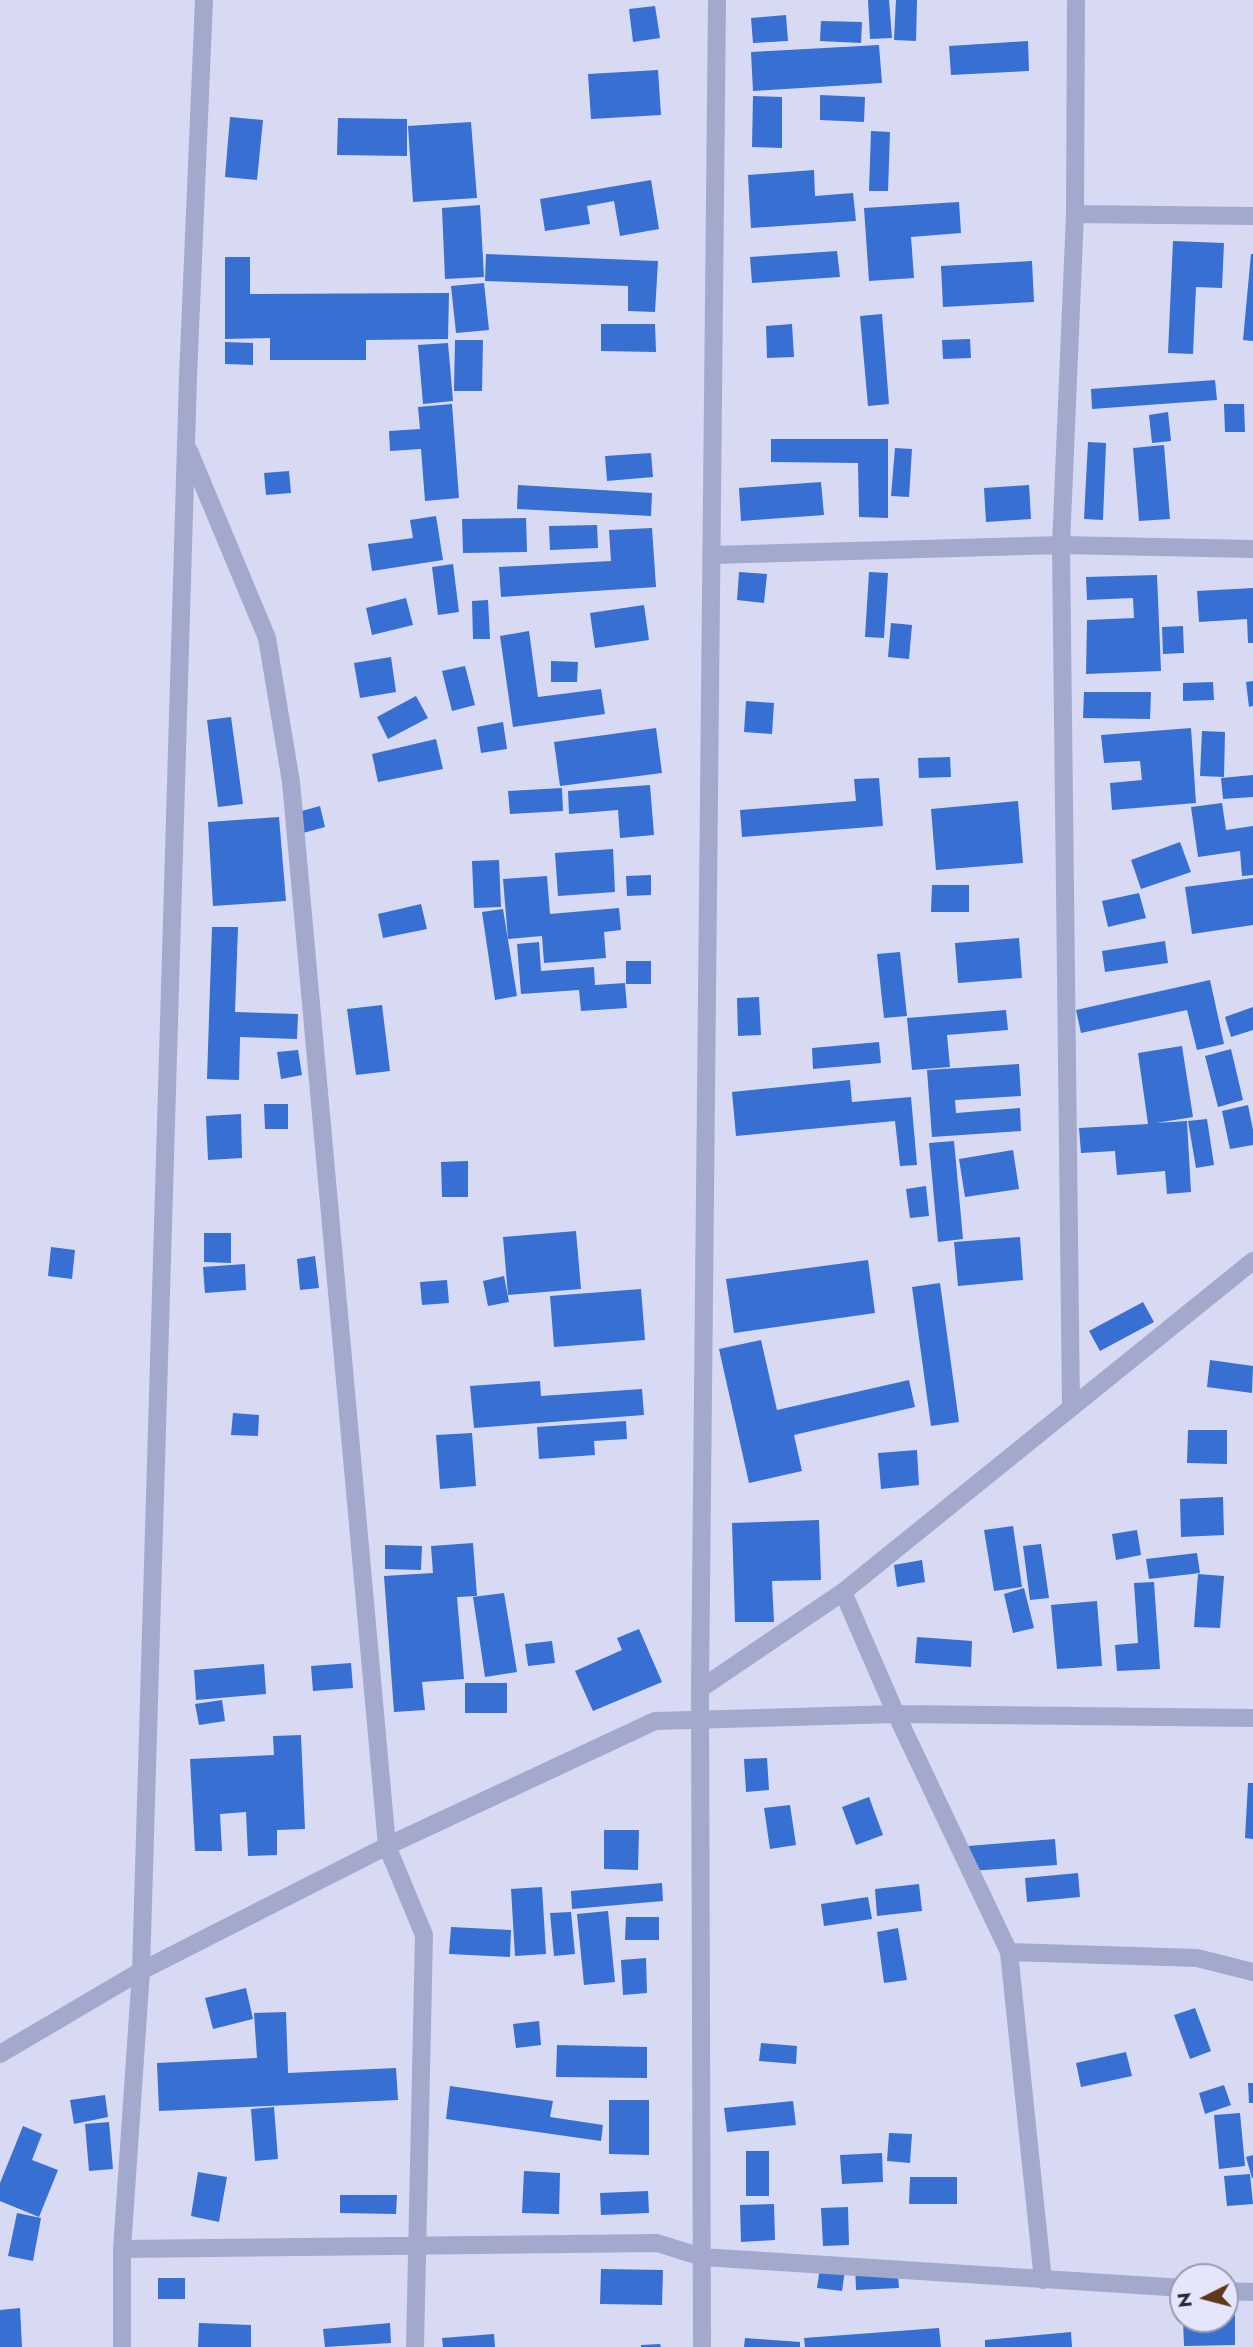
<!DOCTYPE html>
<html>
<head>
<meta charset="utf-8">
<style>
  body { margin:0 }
  #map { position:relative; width:1253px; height:2347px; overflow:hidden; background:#d8daf4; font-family:Jost,sans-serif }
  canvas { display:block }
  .north { position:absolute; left:1169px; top:2263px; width:70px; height:70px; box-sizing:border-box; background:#e5e6fb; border:2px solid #999bad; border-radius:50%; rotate:264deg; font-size:19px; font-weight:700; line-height:28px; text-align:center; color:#262b37 }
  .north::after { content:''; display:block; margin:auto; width:24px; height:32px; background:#5d3717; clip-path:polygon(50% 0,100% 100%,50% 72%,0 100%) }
</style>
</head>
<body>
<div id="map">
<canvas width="1253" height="2347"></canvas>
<div class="north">N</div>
</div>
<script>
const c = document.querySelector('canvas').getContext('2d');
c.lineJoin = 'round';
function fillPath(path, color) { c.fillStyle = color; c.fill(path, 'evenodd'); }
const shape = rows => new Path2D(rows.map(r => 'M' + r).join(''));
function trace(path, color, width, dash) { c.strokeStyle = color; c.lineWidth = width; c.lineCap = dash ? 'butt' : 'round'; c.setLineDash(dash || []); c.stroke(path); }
const building = shape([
  [868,0,889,0,892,38,870,39],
  [896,0,917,0,916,41,894,40],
  [655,6,660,38,633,42,629,9],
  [786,15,788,41,753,43,751,18],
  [821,21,862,22,861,43,820,41],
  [1028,41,1029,71,951,75,949,46],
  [879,45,882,83,753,91,751,52],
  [658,70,661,115,591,119,588,74],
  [820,95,865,97,864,122,820,120],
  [753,96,782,97,782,148,752,147],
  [230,117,263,120,257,180,225,177],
  [338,118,407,119,407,156,337,155],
  [471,122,477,198,413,202,408,126],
  [871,131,890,132,888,191,869,191],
  [814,170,815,196,853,193,856,221,751,228,748,175],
  [651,180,659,229,620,236,614,201,587,206,590,224,545,231,540,199],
  [959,202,961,233,911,237,914,278,869,281,864,208],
  [480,205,484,277,445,279,442,208],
  [1173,241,1224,243,1222,288,1196,287,1193,354,1168,353],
  [837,251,840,277,752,283,750,257],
  [486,254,658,261,655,312,628,311,628,286,485,281],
  [1251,254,1253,254,1253,341,1243,340],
  [225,257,250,257,250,294,449,293,448,339,366,340,366,360,270,360,270,338,225,339],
  [1032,261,1034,302,943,307,941,266],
  [484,283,489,330,456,333,451,286],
  [882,314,889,404,868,406,860,316],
  [601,324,655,324,656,352,601,351],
  [792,324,794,357,767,358,766,326],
  [970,339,971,358,943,359,942,340],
  [455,340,483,340,482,391,454,391],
  [225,342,253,343,253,365,225,364],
  [448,343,453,401,423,404,418,345],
  [1215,380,1217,400,1092,409,1091,389],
  [452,404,459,498,425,501,421,449,390,451,389,431,420,429,418,407],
  [1224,404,1244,404,1245,432,1225,432],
  [1168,412,1171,441,1152,443,1149,415],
  [771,439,888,439,888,518,859,517,858,463,771,462],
  [1088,442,1106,443,1103,520,1084,519],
  [1164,445,1170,519,1139,521,1133,448],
  [895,448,912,449,909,497,891,496],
  [651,453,653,477,607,481,605,456],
  [289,471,291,493,266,495,264,473],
  [821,482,824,515,741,521,739,488],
  [518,485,652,493,651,516,517,509],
  [1029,485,1031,519,986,522,984,488],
  [436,516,443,560,372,571,368,544,413,538,410,520],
  [526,518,527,552,463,553,462,519],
  [597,525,598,548,550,550,549,526],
  [652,528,656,587,501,597,499,567,611,561,609,530],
  [453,564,459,612,438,615,432,567],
  [739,572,767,574,764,603,737,600],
  [869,572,888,573,884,638,865,637],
  [1157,575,1161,671,1086,674,1087,620,1134,618,1133,598,1087,600,1086,577],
  [1253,588,1253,643,1248,643,1247,619,1199,622,1197,591],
  [406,598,413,625,372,635,366,608],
  [488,600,490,639,473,639,472,601],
  [644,605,649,640,595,648,590,613],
  [891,623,912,625,909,659,888,657],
  [1183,626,1184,653,1163,654,1162,627],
  [529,631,538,697,601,689,605,714,513,727,500,636],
  [391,657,396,692,360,698,354,663],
  [551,661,578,662,577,682,551,682],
  [465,666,475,705,452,711,442,671],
  [1253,681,1253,706,1249,707,1246,682],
  [1213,682,1214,700,1183,701,1183,683],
  [1084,692,1151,692,1150,719,1083,718],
  [416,696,428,718,388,739,377,717],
  [746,701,774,703,772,734,744,732],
  [231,717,243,804,218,807,207,720],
  [503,722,507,749,481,753,477,727],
  [656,728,662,773,560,786,554,742],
  [1191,728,1196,803,1112,810,1110,783,1142,780,1140,761,1104,763,1101,735],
  [1202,731,1225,732,1224,777,1200,776],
  [436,739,443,769,378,782,372,754],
  [950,757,951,777,919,778,918,758],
  [1253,775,1253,797,1223,799,1221,778],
  [879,778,883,826,742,837,740,810,856,801,854,779],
  [650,785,654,835,620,838,618,810,569,814,568,791],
  [562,788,563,811,510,814,508,791],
  [1018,801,1023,863,936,870,931,809],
  [1222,803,1226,830,1253,826,1253,875,1242,876,1240,851,1198,857,1191,807],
  [320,806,325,827,303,833,298,812],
  [279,817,286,901,213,906,208,822],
  [1180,842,1191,872,1141,889,1131,860],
  [613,849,615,892,558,896,555,853],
  [499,860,501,907,474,908,472,861],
  [651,875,651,895,627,896,626,876],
  [547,876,550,914,619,908,621,930,604,932,606,958,544,963,542,936,508,939,503,879],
  [1253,878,1253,925,1192,934,1185,887],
  [932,885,969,885,969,912,931,912],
  [1139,893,1146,918,1108,927,1102,901],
  [421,904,427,929,383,938,378,914],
  [503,909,517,996,495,1000,482,912],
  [212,927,238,927,235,1012,298,1014,297,1039,240,1037,239,1080,207,1079],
  [1019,938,1022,978,958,983,955,943],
  [1165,941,1168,963,1105,972,1102,951],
  [539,942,541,971,594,967,595,985,625,983,627,1008,581,1011,579,990,521,994,517,944],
  [900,952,907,1016,884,1018,877,954],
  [626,961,651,961,651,984,626,984],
  [1210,980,1224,1044,1197,1050,1187,1010,1081,1033,1076,1010],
  [759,997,761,1035,738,1036,737,998],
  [382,1005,390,1071,356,1075,347,1009],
  [1253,1007,1253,1030,1231,1037,1225,1017],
  [1006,1010,1008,1030,947,1035,950,1067,912,1070,907,1018],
  [879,1042,881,1063,813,1069,812,1048],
  [1182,1046,1193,1117,1156,1123,1187,1121,1191,1192,1167,1194,1165,1171,1117,1175,1115,1151,1081,1153,1079,1128,1148,1124,1138,1053],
  [1231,1049,1243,1100,1218,1107,1205,1056],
  [298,1050,302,1075,281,1079,277,1052],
  [1019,1064,1021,1096,955,1100,956,1113,1020,1108,1021,1131,932,1137,927,1070],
  [850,1080,852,1102,911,1097,917,1165,900,1166,895,1121,736,1136,732,1092],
  [264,1104,288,1104,288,1129,265,1129],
  [1248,1105,1253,1130,1253,1145,1230,1149,1222,1111],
  [241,1114,242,1158,208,1160,206,1116],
  [1207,1119,1214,1165,1196,1168,1188,1121],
  [954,1141,963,1239,938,1242,929,1143],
  [1013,1150,1019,1189,965,1197,959,1159],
  [468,1161,468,1197,442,1197,441,1162],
  [926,1186,929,1216,910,1218,906,1189],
  [576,1231,581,1289,508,1295,503,1237],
  [204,1233,231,1233,231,1263,204,1262],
  [1020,1237,1023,1280,958,1286,954,1242],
  [51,1247,75,1250,72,1279,48,1276],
  [315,1256,319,1288,300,1290,297,1259],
  [868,1260,875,1313,734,1333,726,1279],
  [245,1264,246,1290,205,1293,203,1267],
  [504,1276,509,1302,488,1306,483,1281],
  [447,1280,449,1303,422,1305,420,1282],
  [940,1283,959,1422,931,1426,912,1287],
  [641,1289,645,1340,554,1347,550,1296],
  [1143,1302,1154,1322,1100,1351,1089,1331],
  [761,1340,777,1410,909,1380,915,1407,794,1435,802,1471,749,1483,719,1349],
  [1210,1360,1253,1366,1252,1393,1207,1387],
  [540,1381,541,1396,642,1389,644,1415,474,1428,470,1386],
  [233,1413,259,1415,258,1436,231,1435],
  [626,1421,627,1439,594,1441,595,1455,539,1459,537,1427],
  [1188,1430,1227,1430,1227,1464,1187,1463],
  [472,1433,476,1486,440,1489,436,1435],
  [917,1450,919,1485,881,1489,878,1453],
  [1223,1497,1224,1535,1181,1537,1180,1499],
  [819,1520,821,1580,772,1581,774,1622,735,1622,732,1523],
  [1013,1526,1022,1587,994,1591,984,1530],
  [1137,1530,1141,1555,1116,1560,1112,1534],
  [473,1543,477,1596,457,1597,464,1679,422,1682,425,1710,394,1712,384,1576,433,1573,431,1546],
  [1041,1544,1049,1598,1030,1600,1023,1546],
  [385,1545,422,1546,421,1570,385,1569],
  [1197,1553,1200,1573,1149,1579,1146,1559],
  [922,1560,925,1582,897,1587,894,1565],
  [1198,1574,1224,1576,1220,1628,1194,1627],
  [1154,1582,1160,1669,1117,1671,1115,1645,1138,1643,1134,1583],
  [1024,1588,1034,1628,1013,1633,1004,1594],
  [504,1593,517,1672,485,1677,473,1597],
  [1097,1601,1102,1666,1057,1669,1051,1605],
  [639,1629,662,1682,593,1711,575,1671,622,1650,617,1638],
  [917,1637,972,1641,971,1667,915,1663],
  [552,1641,555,1663,528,1666,525,1644],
  [351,1663,353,1688,313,1691,311,1666],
  [264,1664,266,1694,196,1700,194,1670],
  [465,1683,507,1683,507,1713,465,1713],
  [222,1700,225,1721,199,1725,195,1704],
  [301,1735,305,1829,277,1830,277,1855,248,1856,246,1812,220,1814,222,1851,195,1851,190,1759,274,1755,273,1736],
  [767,1758,769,1790,746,1792,744,1759],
  [1248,1783,1253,1783,1253,1839,1245,1838],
  [869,1797,883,1835,856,1845,842,1807],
  [790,1805,796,1845,770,1849,764,1808],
  [604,1830,639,1830,638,1870,604,1869],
  [1055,1839,1057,1865,970,1871,968,1846],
  [1078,1873,1080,1897,1027,1902,1025,1878],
  [662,1883,663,1901,572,1909,571,1891],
  [919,1884,922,1911,877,1916,875,1889],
  [542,1887,546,1954,515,1956,511,1889],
  [868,1897,872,1919,824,1926,821,1904],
  [608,1911,615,1982,584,1985,577,1914],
  [571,1912,575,1954,554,1956,550,1913],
  [626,1917,659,1917,659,1940,625,1940],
  [451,1927,511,1930,510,1957,449,1954],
  [898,1928,907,1980,884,1983,877,1932],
  [646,1958,647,1993,623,1995,621,1960],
  [246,1988,253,2019,213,2029,205,1998],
  [1195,2008,1211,2051,1190,2059,1174,2015],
  [286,2012,288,2073,396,2068,398,2100,159,2111,157,2063,257,2058,254,2013],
  [539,2021,541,2045,516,2048,513,2024],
  [761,2043,797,2046,796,2064,759,2061],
  [557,2045,647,2047,647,2078,556,2077],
  [1126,2052,1132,2076,1081,2087,1076,2063],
  [1248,2083,1253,2083,1253,2103,1249,2103],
  [1224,2085,1231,2105,1205,2114,1199,2093],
  [450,2086,553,2101,550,2117,603,2125,601,2141,446,2119],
  [105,2095,108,2117,74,2124,70,2100],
  [609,2100,649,2100,649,2155,609,2154],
  [793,2101,796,2125,727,2132,724,2108],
  [274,2107,278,2159,255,2161,251,2109],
  [1240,2113,1245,2166,1219,2169,1214,2115],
  [109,2122,113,2169,89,2171,85,2124],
  [23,2126,42,2134,32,2160,58,2170,39,2217,0,2201,0,2183],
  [889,2133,912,2134,910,2163,887,2161],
  [746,2151,769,2151,769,2196,746,2196],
  [882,2153,883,2182,842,2184,840,2155],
  [1253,2155,1253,2178,1252,2178,1246,2157],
  [524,2171,560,2173,559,2214,522,2213],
  [198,2172,227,2177,219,2222,191,2216],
  [1250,2174,1253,2204,1227,2206,1224,2176],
  [910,2177,957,2177,957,2204,909,2204],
  [648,2191,649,2213,601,2215,600,2193],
  [340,2195,397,2195,396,2214,340,2213],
  [774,2204,775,2240,741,2242,740,2205],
  [848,2207,849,2245,823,2246,821,2208],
  [17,2213,41,2218,33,2261,8,2256],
  [897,2261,899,2288,856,2290,855,2263],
  [820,2267,845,2270,842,2291,817,2288],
  [601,2269,663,2270,662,2305,600,2304],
  [158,2278,185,2278,185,2299,158,2299],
  [20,2308,22,2347,0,2347,0,2310],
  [1225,2315,1235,2315,1235,2345,1184,2346,1183,2319,1225,2319],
  [199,2323,251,2325,251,2347,198,2347],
  [390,2323,391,2343,325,2347,323,2329],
  [939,2328,941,2347,805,2347,804,2338],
  [1071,2332,1072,2347,985,2347,985,2340],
  [494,2334,495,2347,443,2347,442,2338],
  [745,2338,800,2342,800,2347,744,2347],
  [660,2344,661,2347,641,2347,641,2345]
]);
const minor = shape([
  [1075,214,1253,216],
  [189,451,267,638,291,782,387,1846,424,1935,415,2347],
  [713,555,1061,545,1253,549],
  [1071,1407,1061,545,1075,214,1076,0],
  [843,1592,896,1714,1009,1952,1043,2280],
  [700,1689,843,1592,1253,1261],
  [1009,1952,1197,1958,1253,1972],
  [0,2054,141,1971,387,1846,655,1721,896,1714,1253,1718],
  [122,2249,657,2243,702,2257,1183,2288],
  [1225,2291,1253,2292],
  [122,2347,122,2249,141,1971,188,377,204,0],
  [702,2347,700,1689,717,0]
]);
fillPath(building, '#376fd3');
trace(minor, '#a3a9cd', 18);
</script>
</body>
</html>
